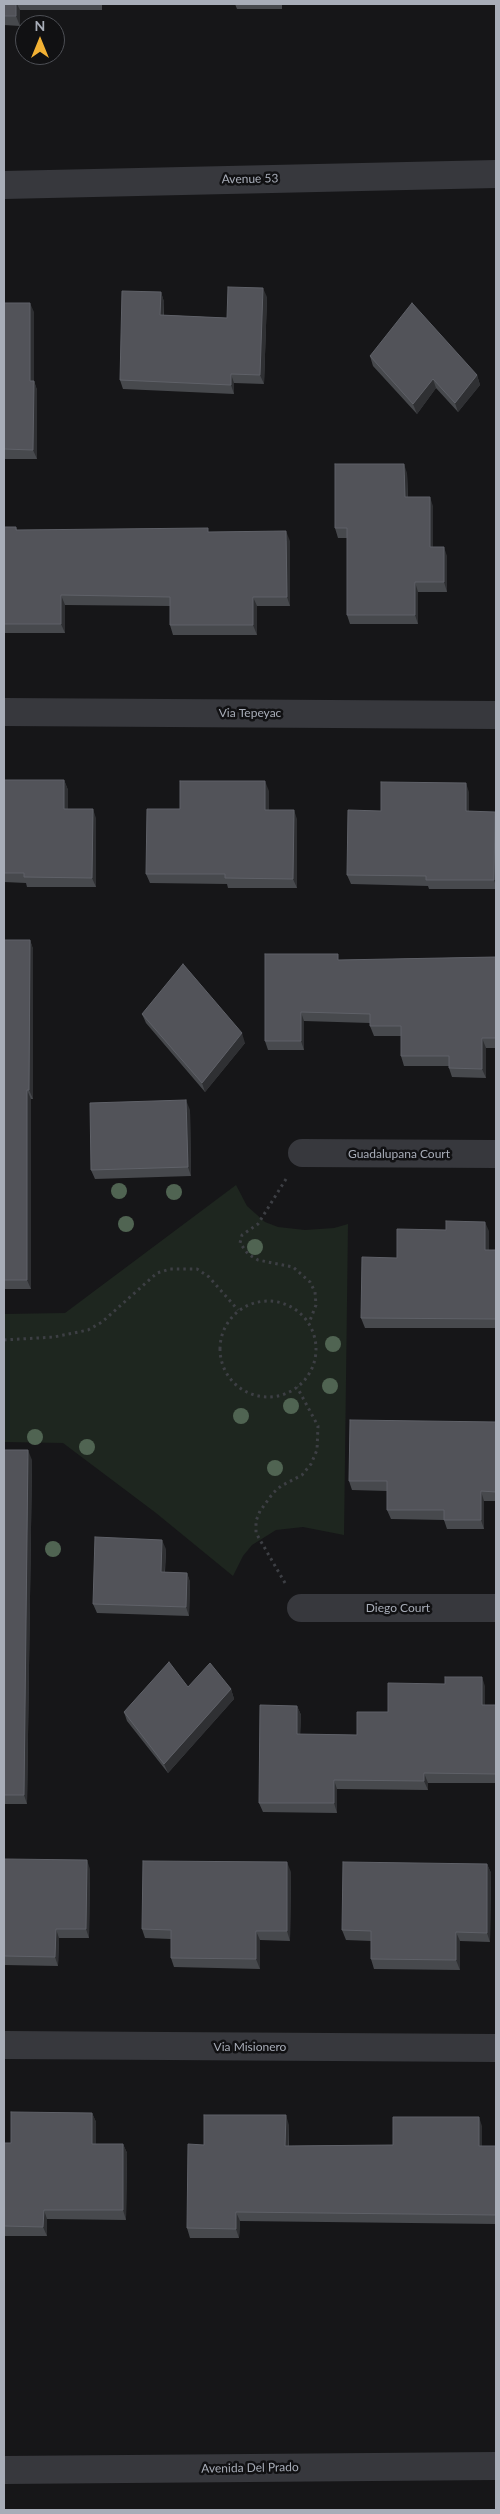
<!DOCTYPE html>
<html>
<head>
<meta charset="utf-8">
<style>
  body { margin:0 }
  #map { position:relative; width:500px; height:2514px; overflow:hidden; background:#161618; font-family:Lato,sans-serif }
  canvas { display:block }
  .frame { position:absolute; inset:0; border:5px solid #a8adb8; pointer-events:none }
  .north { position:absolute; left:15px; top:15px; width:50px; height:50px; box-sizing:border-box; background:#111113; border:1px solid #4d4f55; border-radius:50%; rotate:0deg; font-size:14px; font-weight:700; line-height:20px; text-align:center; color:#a8adb8 }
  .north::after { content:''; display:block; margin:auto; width:18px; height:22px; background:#f2b134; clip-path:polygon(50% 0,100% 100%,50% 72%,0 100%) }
</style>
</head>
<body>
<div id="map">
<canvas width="500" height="2514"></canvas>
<div class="frame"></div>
<div class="north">N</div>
</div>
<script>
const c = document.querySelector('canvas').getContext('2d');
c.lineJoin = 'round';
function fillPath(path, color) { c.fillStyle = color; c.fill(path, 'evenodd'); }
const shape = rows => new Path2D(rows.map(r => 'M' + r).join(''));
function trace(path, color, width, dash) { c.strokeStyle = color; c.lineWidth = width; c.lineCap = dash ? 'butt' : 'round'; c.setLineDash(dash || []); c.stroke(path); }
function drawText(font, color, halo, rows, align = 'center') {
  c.font = font + ' Lato,sans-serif'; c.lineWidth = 5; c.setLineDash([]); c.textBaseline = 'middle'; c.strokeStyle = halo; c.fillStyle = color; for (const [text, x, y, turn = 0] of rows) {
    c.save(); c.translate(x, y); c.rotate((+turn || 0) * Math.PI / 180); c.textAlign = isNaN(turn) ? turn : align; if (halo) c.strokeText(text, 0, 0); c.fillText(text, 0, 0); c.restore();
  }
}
const green = shape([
  [236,1185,247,1206,265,1222,278,1227,305,1230,334,1228,348,1224,344,1535,303,1527,276,1530,252,1545,243,1556,233,1576,156,1513,63,1443,4,1442,4,1314,65,1313]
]);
const path = shape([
  [286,1179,258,1224,242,1235,240,1243,248,1254,258,1260,293,1267,310,1282,315,1292,316,1305,309,1323],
  '220 1349a48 48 0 1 1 96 0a48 48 0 1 1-96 0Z',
  [4,1340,54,1337,88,1330,102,1322,157,1273,170,1269,197,1269,209,1277,238,1310],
  [285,1583,256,1533,256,1521,260,1511,273,1493,281,1486,302,1475,311,1464,317,1450,318,1426,297,1387]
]);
const minor = shape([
  [4,185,496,174],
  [4,712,496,715],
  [302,1153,496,1154],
  [301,1608,496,1608],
  [4,2045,496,2048],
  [4,2470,496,2466]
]);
const trees = [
  [119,1191],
  [174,1192],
  [126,1224],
  [255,1247],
  [333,1344],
  [330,1386],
  [291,1406],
  [241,1416],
  [35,1437],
  [87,1447],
  [275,1468],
  [53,1549]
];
const wall = shape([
  [4,4,102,4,102,10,20,10,20,26,4,25],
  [235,4,282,4,282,9,237,9],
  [161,292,164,302,164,315,227,318,267,297,264,384,234,383,234,394,123,389,120,380],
  [4,303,34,312,34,381,37,390,37,459,4,459],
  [370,356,477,375,480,385,458,412,436,388,417,414,373,366],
  [407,473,408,497,433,506,433,547,447,556,447,592,418,592,418,624,350,624,347,615,347,538,338,538,335,528],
  [4,527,16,527,17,530,209,532,290,541,290,606,257,606,257,635,173,635,170,625,170,606,65,605,65,633,4,633],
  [4,780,64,780,68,790,68,809,96,818,96,887,27,887,26,883,4,882],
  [269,791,269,810,297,819,297,888,228,888,227,884,150,883,146,874,180,809],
  [469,792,469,811,496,816,496,889,429,889,428,886,351,884,347,875,381,811],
  [4,940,30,940,33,949,33,1099,31,1099,31,1289,4,1289],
  [496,957,496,1048,486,1048,486,1078,452,1077,449,1068,449,1066,404,1066,401,1056,401,1036,374,1036,370,1026,370,1023,304,1021,304,1050,268,1050,265,1041,340,960],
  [142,1014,245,1043,205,1092,146,1023],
  [190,1110,191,1176,95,1179,91,1170],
  [489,1231,489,1250,496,1250,496,1328,365,1328,361,1318,397,1258],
  [496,1422,496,1501,484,1501,484,1529,447,1529,444,1520,391,1519,387,1510,387,1491,352,1490,349,1481],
  [4,1450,32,1460,27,1804,4,1804],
  [166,1549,165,1572,187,1573,190,1582,189,1616,97,1613,93,1604],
  [485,1686,485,1705,496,1705,496,1783,428,1783,428,1790,337,1789,337,1813,263,1812,259,1803,297,1706,301,1715,300,1734,357,1735,388,1712],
  [188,1687,231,1689,234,1699,168,1773,127,1721,124,1712],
  [4,1859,90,1869,89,1938,59,1938,58,1966,4,1965],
  [487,1864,491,1873,490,1942,460,1941,460,1970,374,1969,371,1959,371,1941,346,1940,342,1930],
  [291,1872,290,1941,260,1940,260,1969,174,1967,171,1958,171,1939,145,1938,142,1929],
  [92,2113,96,2122,96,2144,123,2144,127,2153,126,2220,47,2219,47,2236,4,2236,4,2143,11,2143],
  [289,2125,289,2146,393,2145,482,2126,482,2146,496,2146,496,2224,240,2221,239,2238,190,2238,187,2228,204,2145]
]);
const shadedWall = shape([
  [16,4,17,4,20,10,20,26,16,16],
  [263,288,267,297,264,384,260,375],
  [161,292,164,302,163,324,160,315],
  [30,303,34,312,34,381,37,390,37,459,33,450,30,381],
  [231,374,234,383,234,394,231,385],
  [477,375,480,385,458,412,455,403],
  [433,379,436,388,417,414,413,404],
  [404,464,407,473,408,506,405,497],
  [430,497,433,506,433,556,430,547],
  [286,531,290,541,290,606,287,597],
  [444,547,447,556,447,592,444,582],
  [415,582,418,592,418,624,415,615],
  [61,595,65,605,65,633,61,624],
  [253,597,257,606,257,635,253,625],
  [64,780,68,790,68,818,64,809],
  [265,781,269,791,269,819,265,810],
  [466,783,469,792,469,820,466,811],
  [93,809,96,818,96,887,92,878],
  [294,810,297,819,297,888,293,879],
  [495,812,496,816,496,886,494,880],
  [30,940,33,949,33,1099,29,1090],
  [301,1012,304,1021,304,1050,301,1041],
  [242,1033,245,1043,205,1092,202,1083],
  [482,1038,486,1048,486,1078,482,1069],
  [27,1090,31,1099,31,1289,27,1280],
  [186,1100,190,1110,191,1176,188,1167],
  [485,1222,489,1231,489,1260,485,1250],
  [28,1450,32,1460,27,1804,24,1795],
  [481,1491,484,1501,484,1529,481,1520],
  [162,1540,166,1549,164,1581,161,1572],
  [187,1573,190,1582,189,1616,186,1607],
  [482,1677,485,1686,485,1714,482,1705],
  [231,1689,234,1699,168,1773,164,1764],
  [297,1706,301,1715,300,1743,297,1734],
  [424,1773,428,1783,428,1790,424,1781],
  [334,1780,337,1789,337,1813,334,1803],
  [87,1860,90,1869,89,1938,86,1929],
  [287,1862,291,1872,290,1941,287,1931],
  [487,1864,491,1873,490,1942,487,1933],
  [56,1929,59,1938,58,1966,55,1957],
  [256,1931,260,1940,260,1969,256,1959],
  [456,1932,460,1941,460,1970,456,1960],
  [92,2113,96,2122,96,2153,92,2144],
  [286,2115,289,2125,288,2155,285,2146],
  [479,2117,482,2126,482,2155,479,2146],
  [123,2144,127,2153,126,2220,123,2210],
  [44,2210,47,2219,47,2236,43,2227],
  [236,2212,240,2221,239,2238,236,2229]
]);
const building = shape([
  [4,4,16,4,16,16,4,16,4,4],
  [228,287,263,288,260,375,231,374,231,385,120,380,122,291,161,292,160,315,227,318,228,287],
  [4,303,30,303,30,381,34,381,33,450,4,449,4,303],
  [412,303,477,375,455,403,433,379,413,404,370,356,412,303],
  [335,464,404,464,405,497,430,497,430,547,444,547,444,582,415,582,415,615,347,615,347,528,335,528,335,464],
  [4,527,16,527,16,530,208,528,208,532,286,531,287,597,253,597,253,625,170,625,170,597,61,595,61,624,4,624,4,527],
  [4,780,64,780,64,809,93,809,92,878,24,877,24,873,4,873,4,780],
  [180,781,265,781,265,810,294,810,293,879,225,878,225,874,146,874,147,809,180,809,180,781],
  [381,782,466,783,466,811,495,812,494,880,426,880,426,876,347,875,348,810,381,811,381,782],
  [4,940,30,940,29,1090,27,1090,27,1280,4,1280,4,940],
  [265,954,338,954,338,960,496,957,496,1038,482,1038,482,1069,449,1068,449,1056,401,1056,401,1026,370,1026,370,1014,301,1012,301,1041,265,1041,265,954],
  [183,964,242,1033,202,1083,142,1014,183,964],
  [186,1100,188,1167,91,1170,90,1103,186,1100],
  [446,1221,485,1222,485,1250,496,1250,496,1319,361,1318,362,1257,397,1258,397,1229,446,1230,446,1221],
  [350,1420,496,1422,496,1492,481,1491,481,1520,444,1520,444,1510,387,1510,387,1481,349,1481,350,1420],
  [4,1450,28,1450,24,1795,4,1795,4,1450],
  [95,1537,162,1540,161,1572,187,1573,186,1607,93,1604,95,1537],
  [169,1662,188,1687,210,1663,231,1689,164,1764,124,1712,169,1662],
  [445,1677,482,1677,482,1705,496,1705,496,1774,424,1773,424,1781,334,1780,334,1803,259,1803,260,1705,297,1706,297,1734,357,1735,357,1712,388,1712,388,1683,445,1684,445,1677],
  [4,1859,87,1860,86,1929,56,1929,55,1957,4,1956,4,1859],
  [143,1861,287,1862,287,1931,256,1931,256,1959,171,1958,171,1930,142,1929,143,1861],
  [343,1862,487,1864,487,1933,456,1932,456,1960,371,1959,371,1931,342,1930,343,1862],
  [11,2112,92,2113,92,2144,123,2144,123,2210,44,2210,43,2227,4,2226,4,2143,11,2143,11,2112],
  [204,2115,286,2115,285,2146,393,2145,393,2117,479,2117,479,2146,496,2146,496,2215,236,2212,236,2229,187,2228,188,2144,204,2145,204,2115]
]);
const streetNames = [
  ["Avenue 53",250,179,-1],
  ["Via Tepeyac",250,713],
  ["Guadalupana Court",399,1154],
  ["Diego Court",398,1608],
  ["Via Misionero",250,2047],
  ["Avenida Del Prado",250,2468,-1]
];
fillPath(green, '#1e261f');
trace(path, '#3d3f44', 3, [2.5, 4]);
trace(minor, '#37383d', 28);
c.fillStyle = '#506452';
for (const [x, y] of trees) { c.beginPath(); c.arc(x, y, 8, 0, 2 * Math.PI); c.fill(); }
fillPath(wall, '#47494d');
fillPath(shadedWall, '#2f3033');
fillPath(building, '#525359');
trace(building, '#5f6168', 1);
drawText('12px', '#a8adb8', '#111113', streetNames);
</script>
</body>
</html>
